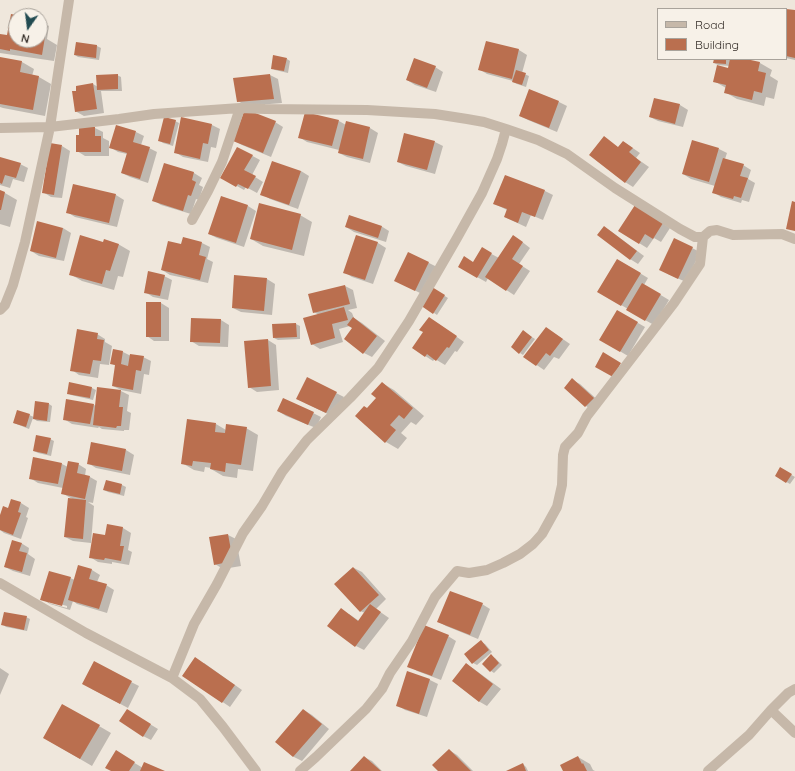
<!DOCTYPE html>
<html>
<head>
<meta charset="utf-8">
<style>
  body { margin:0 }
  #map { position:relative; width:795px; height:771px; overflow:hidden; background:#efe7dc; font-family:Quicksand,sans-serif }
  canvas { display:block }
  .legend { position:absolute; left:657px; top:8px; width:130px; height:52px; box-sizing:border-box; background:#f7f1e8; border:1px solid #a9a39b; margin:0; padding:5px 7px; list-style:none; font-size:12px; color:#342d28 }
  .legend li { display:flex; align-items:center; gap:8px; height:20px }
  .legend b { width:20px; border:1px solid #a9a39b }
  .north { position:absolute; left:8px; top:8px; width:40px; height:40px; box-sizing:border-box; background:#f7f1e8; border:1px solid #a9a39b; border-radius:50%; rotate:194deg; font-size:11px; font-weight:700; line-height:16px; text-align:center; color:#342d28 }
  .north::after { content:''; display:block; margin:auto; width:14px; height:18px; background:#224b51; clip-path:polygon(50% 0,100% 100%,50% 72%,0 100%) }
</style>
</head>
<body>
<div id="map">
<canvas width="795" height="771"></canvas>
<ul class="legend">
<li><b style="height:5px;background:#c6b8a9"></b>Road</li>
<li><b style="height:11px;background:#ba6f4f"></b>Building</li>
</ul>
<div class="north">N</div>
</div>
<script>
const c = document.querySelector('canvas').getContext('2d');
c.lineJoin = 'round';
function fillPath(path, color) { c.fillStyle = color; c.fill(path, 'evenodd'); }
const shape = rows => new Path2D(rows.map(r => 'M' + r).join(''));
function trace(path, color, width, dash) { c.strokeStyle = color; c.lineWidth = width; c.lineCap = dash ? 'butt' : 'round'; c.setLineDash(dash || []); c.stroke(path); }
const shadow = shape([
  [786,10,795,11,795,60,786,58],
  [16,16,16,40,40,40,40,21,49,26,47,39,57,45,54,61,0,53,0,35,8,36],
  [487,42,519,50,527,55,522,73,529,76,526,87,517,84,513,82,513,81,487,74,479,69],
  [77,43,97,46,101,48,99,60,78,57,75,55],
  [0,58,22,62,34,69,32,76,39,77,51,84,45,116,3,108,0,107],
  [287,59,290,61,288,73,275,70,272,68],
  [715,59,742,59,760,63,772,70,770,76,778,81,774,99,766,97,764,106,737,99,725,92,726,88,714,81,729,69,730,66,718,65,714,63],
  [435,67,443,72,436,92,415,85,407,80],
  [117,75,121,77,122,91,101,91,104,113,84,116,75,111,77,92,93,84,98,87],
  [270,75,278,79,282,103,246,106,238,101],
  [559,102,567,106,557,132,528,120,520,116],
  [680,105,688,110,683,127,658,121,650,117],
  [182,118,212,125,220,129,216,148,211,147,208,162,183,157,175,152],
  [175,121,179,123,173,146,163,143,160,141],
  [339,121,346,125,346,122,370,128,378,133,370,163,347,157,339,153,339,150,307,142,299,137],
  [275,122,283,127,271,157,242,145,234,141],
  [95,128,103,132,103,138,109,141,109,156,85,156,77,151],
  [136,132,144,136,141,145,149,148,157,152,148,183,130,177,122,173,127,154,118,152,110,147],
  [435,142,443,146,435,174,406,166,398,162],
  [624,142,640,153,636,158,649,167,633,187,625,182,619,148],
  [62,146,70,151,62,198,51,197,43,192],
  [238,148,260,160,252,175,263,182,257,193,246,187,244,190,221,177],
  [719,149,727,153,725,159,743,165,751,170,748,179,755,183,749,202,742,200,741,203,721,197,713,192,715,186,691,179,683,174],
  [0,158,20,164,28,168,24,182,13,179,10,188,0,185],
  [165,164,194,173,202,178,199,185,203,187,199,200,196,199,191,214,161,205,153,200],
  [301,171,309,176,298,209,270,199,262,194],
  [505,176,545,191,553,195,543,220,531,215,526,227,513,221,505,217,507,210,495,204],
  [0,192,5,193,17,200,10,227,0,224],
  [116,195,124,200,117,227,75,217,67,212],
  [221,198,248,206,256,211,244,247,217,238,209,234],
  [635,206,670,228,661,242,654,238,647,248,639,243],
  [300,215,312,222,304,256,263,246,251,239],
  [381,226,389,231,386,242,354,232,346,227],
  [604,227,612,232,644,256,638,264,630,259],
  [63,228,71,233,64,261,39,256,31,251],
  [357,236,378,243,386,248,373,284,352,277,344,272],
  [521,241,530,248,519,264,530,271,514,295,488,278,486,282,459,267,474,263,482,249,499,258],
  [103,243,118,244,130,251,123,277,118,276,114,290,82,281,70,274],
  [202,243,210,247,207,259,213,262,208,283,170,275,162,270,182,245],
  [692,248,700,252,686,282,668,274],
  [409,253,437,267,424,295,396,281],
  [618,260,648,278,644,285,669,300,654,325,627,310,628,309,599,292],
  [164,276,172,280,168,300,153,297,145,292],
  [267,279,275,284,272,315,241,312,233,308],
  [345,286,353,290,357,308,348,310,352,313,354,318,362,323,385,341,372,357,364,353,354,328,350,326,339,329,343,342,320,349,312,344,319,315,314,312,310,295],
  [432,288,448,298,437,315,421,304],
  [161,303,169,308,169,341,154,341,147,336],
  [617,311,645,327,628,356,601,340],
  [221,320,229,325,228,347,199,346,191,341],
  [437,323,464,342,457,352,455,351,445,365,435,359,433,361,413,348],
  [296,324,300,326,300,339,278,340,274,338],
  [554,333,570,344,559,359,554,357,544,370,525,357],
  [97,334,105,339,105,342,112,346,109,365,100,364,98,378,79,375,72,370],
  [527,334,535,339,523,355,520,353],
  [268,340,276,345,279,390,257,392,249,387],
  [113,350,123,352,131,356,143,357,151,361,149,375,144,374,141,394,121,390,113,386,116,366,111,363],
  [572,380,580,384,601,403,594,411,586,406,565,388],
  [382,383,394,390,424,416,416,425,411,422,401,433,407,438,398,449,386,442,367,409,377,398],
  [70,384,92,388,96,390,93,400,71,395,68,393],
  [121,391,129,395,127,411,131,413,129,430,124,430,124,431,102,429,99,427,98,428,72,424,64,419,94,405,96,406],
  [336,393,344,397,334,417,305,403],
  [49,404,52,406,50,422,37,421,33,418,29,429,14,423,29,415,34,417],
  [278,411,313,413,321,417,316,428,286,416],
  [216,424,226,430,246,428,258,435,253,471,238,469,237,478,223,476,211,469,211,468,205,467,204,472,194,470,182,463],
  [50,439,54,441,51,456,38,453,34,451],
  [126,450,134,455,130,475,96,468,88,463],
  [33,458,62,464,68,467,78,464,86,469,85,476,90,477,97,481,93,503,88,502,94,506,91,543,73,541,65,537,74,500,62,493,63,488,38,483,30,478],
  [781,469,795,477,790,484,776,476],
  [107,481,122,485,126,487,124,496,108,492,104,490],
  [21,503,29,508,26,517,28,518,21,539,4,533,0,530,0,518,9,509],
  [108,525,123,528,131,533,128,550,132,552,129,565,112,562,112,564,98,562,90,557,106,536],
  [228,535,236,539,241,566,223,569,215,564],
  [21,543,29,548,28,554,35,559,30,576,13,571,5,567],
  [79,566,92,570,100,575,97,582,106,585,114,590,107,613,77,604,73,601,70,610,50,604,42,599,70,578,75,580],
  [49,601,67,606,67,608,49,603],
  [354,568,362,572,386,599,376,609,389,618,364,650,356,646,329,626,349,614,359,621,365,613,360,611],
  [482,604,490,609,478,639,446,626,439,622],
  [26,617,30,619,27,631,6,627,2,624],
  [448,636,456,641,441,680,417,671,409,666],
  [481,642,485,644,492,652,477,665,473,663],
  [491,656,495,658,502,665,494,673,491,671],
  [204,663,242,690,230,707,184,676],
  [466,664,474,669,501,689,487,706,480,702,453,681],
  [0,668,9,674,0,695],
  [408,672,430,680,438,684,427,717,405,710,397,705],
  [131,682,139,686,128,708,92,689],
  [63,705,111,733,92,766,44,738],
  [304,710,312,715,329,729,302,761,294,757,277,742],
  [135,715,158,729,151,740,143,736],
  [449,750,457,755,473,771,439,771],
  [116,752,143,768,162,771,113,771],
  [364,757,372,761,382,771,351,771],
  [578,757,590,764,593,770,595,771,564,771],
  [523,764,526,767,528,771,508,771]
]);
const building = shape([
  [786,9,795,10,795,58,786,56],
  [11,14,16,15,16,40,40,40,40,36,45,37,42,55,10,49,10,51,0,49,0,34,7,35],
  [486,41,519,49,512,79,478,70],
  [76,42,97,45,96,58,74,55],
  [273,55,287,58,284,71,271,69],
  [0,57,22,61,20,72,39,76,33,110,0,104],
  [414,58,436,66,427,88,406,80],
  [714,59,726,59,726,64,713,63],
  [730,59,746,59,760,62,758,71,766,73,762,93,754,91,752,100,724,93,726,85,713,82,717,65,728,68],
  [516,70,526,73,522,85,512,82],
  [118,74,118,89,97,90,96,75],
  [270,74,274,99,237,102,233,78],
  [93,83,97,109,75,112,72,91,76,91,76,86],
  [529,89,559,101,549,128,519,116],
  [654,98,680,104,675,124,649,117],
  [245,109,276,121,263,153,233,141],
  [305,112,339,120,332,146,298,138],
  [164,117,176,120,170,144,158,141],
  [181,117,212,124,208,144,203,143,200,159,174,153],
  [346,121,370,127,363,159,338,153],
  [116,125,136,131,133,142,150,147,140,179,121,173,127,153,109,148],
  [79,126,95,127,95,136,101,136,101,152,76,152,76,135,79,135],
  [404,133,435,141,427,170,397,162],
  [604,136,618,147,623,141,633,148,629,152,641,162,625,183,589,155],
  [692,140,719,148,709,182,682,174],
  [50,143,62,145,54,195,42,193],
  [237,147,253,155,244,170,256,176,248,189,238,184,236,187,220,178],
  [0,157,21,163,16,178,5,175,2,184,0,183],
  [723,158,744,164,740,176,748,178,741,198,734,196,733,199,712,193],
  [272,161,301,171,289,205,260,195],
  [164,163,194,172,192,180,196,182,191,196,188,195,183,211,152,201],
  [505,175,545,190,535,217,522,212,518,223,504,217,507,209,493,204],
  [73,184,116,194,109,223,66,213],
  [0,190,5,192,1,210,0,210],
  [221,196,248,205,236,243,208,234],
  [792,201,795,202,795,231,786,229],
  [259,203,301,214,292,250,250,239],
  [635,205,663,223,653,239,645,234,639,244,618,231],
  [349,215,382,226,378,238,345,227],
  [37,221,63,228,56,258,30,251],
  [604,226,637,251,630,260,597,235],
  [80,235,103,242,104,239,119,244,110,271,106,270,102,284,69,275],
  [356,235,378,242,365,280,343,273],
  [513,235,523,242,512,259,523,266,506,291,485,277],
  [183,237,202,242,199,255,206,257,200,280,161,270,168,241,181,244],
  [674,238,693,247,678,279,659,270],
  [482,247,492,253,477,278,458,267,464,256,473,262],
  [408,252,429,262,415,291,394,281],
  [617,259,641,273,621,306,597,292],
  [148,271,165,275,160,296,144,293],
  [234,275,267,278,264,311,232,308],
  [642,283,661,294,645,321,626,310],
  [345,285,350,304,313,313,308,294],
  [432,287,445,295,433,314,420,305],
  [146,302,161,302,161,337,146,337],
  [344,307,348,320,332,324,335,338,311,345,303,318],
  [617,310,638,322,620,352,599,340],
  [353,317,377,336,363,354,344,339,352,328,347,325],
  [429,317,457,336,449,348,447,347,436,361,427,354,425,357,412,348,423,332,419,330],
  [191,318,221,319,220,343,190,342],
  [296,323,297,337,273,338,272,324],
  [546,327,563,339,550,356,546,353,536,366,523,357],
  [77,329,98,333,97,339,104,340,101,361,93,360,90,374,70,371],
  [523,330,532,337,519,354,511,347],
  [268,339,271,386,248,388,244,341],
  [113,349,123,351,121,364,128,366,130,354,144,356,141,371,136,370,133,390,112,386,115,365,110,364],
  [603,352,621,363,613,377,595,367],
  [307,377,337,392,326,413,296,399],
  [572,378,594,398,585,407,564,388],
  [69,382,92,387,90,398,67,394],
  [382,382,413,408,404,419,399,415,390,425,396,430,385,443,355,416,364,406,367,408,376,398,371,394],
  [97,387,121,390,119,407,123,407,121,426,117,426,116,428,93,425],
  [283,398,314,412,308,425,277,411],
  [66,399,94,404,90,424,63,420],
  [35,401,49,403,47,421,33,419],
  [17,410,30,414,26,427,13,423],
  [187,419,216,423,215,432,225,433,226,424,247,427,241,465,226,463,225,472,210,469,211,463,193,461,192,466,181,464],
  [36,435,51,438,47,454,33,451],
  [91,442,126,449,122,471,87,464],
  [33,457,62,463,58,484,29,479],
  [68,461,79,463,77,473,90,476,85,499,61,494],
  [780,467,792,474,786,483,775,476],
  [106,480,122,484,120,494,103,490],
  [68,498,86,500,83,539,64,537],
  [11,499,21,502,18,512,21,513,13,535,0,530,0,515,3,506,8,508],
  [107,524,123,527,120,546,124,546,121,561,105,558,104,560,89,558,93,533,105,535],
  [228,534,233,561,214,565,209,537],
  [12,540,22,543,19,551,27,553,22,572,4,567],
  [78,565,92,569,89,579,107,584,99,609,68,600],
  [353,567,379,595,360,612,334,584],
  [49,571,71,577,62,606,40,600],
  [450,591,483,603,470,635,437,622],
  [370,604,381,612,355,647,327,626,341,608,358,621],
  [4,612,27,616,24,630,1,625],
  [424,625,449,635,432,676,407,667],
  [481,640,489,650,472,664,464,654],
  [491,654,499,663,490,672,482,664],
  [195,657,235,685,222,703,182,676],
  [94,661,132,681,120,704,82,684],
  [466,663,493,684,479,702,452,681],
  [407,671,430,679,419,714,396,706],
  [62,704,100,725,80,759,43,738],
  [127,709,151,724,143,737,119,721],
  [303,709,322,724,293,757,275,742],
  [449,749,471,771,438,771,432,765],
  [116,750,135,762,129,771,111,771,105,768],
  [364,756,381,771,350,771],
  [578,756,582,764,583,763,587,771,563,771,560,765],
  [144,762,165,771,140,771],
  [523,763,526,771,506,771]
]);
const street = shape([
  [0,128,50,127,119,119,154,114,240,108,265,109,367,110,435,114,467,119,484,122,506,129,538,140,567,154,615,188,680,229,695,237,703,237],
  [192,220,208,191,222,162,240,108],
  [0,310,5,305,13,285,25,242,50,127,69,0],
  [0,583,86,633,172,678,200,699,223,727,256,771],
  [172,678,194,624,217,584,243,533,262,506,282,472,307,440,350,398,378,368,409,321,457,238,482,193,497,159,502,144,506,129],
  [771,710,795,733],
  [300,771,316,757,366,709,382,689,390,673,412,641,435,597,457,571,469,573,487,570,503,563,520,554,533,544,542,534,557,507,562,485,563,455,565,447,578,433,587,416,674,303,700,264,703,237,710,231,717,230,733,235,782,234,795,239],
  [708,771,749,735,771,710,788,693,795,689]
]);
fillPath(shadow, '#0003');
fillPath(building, '#ba6f4f');
trace(street, '#c6b8a9', 10);
</script>
</body>
</html>
